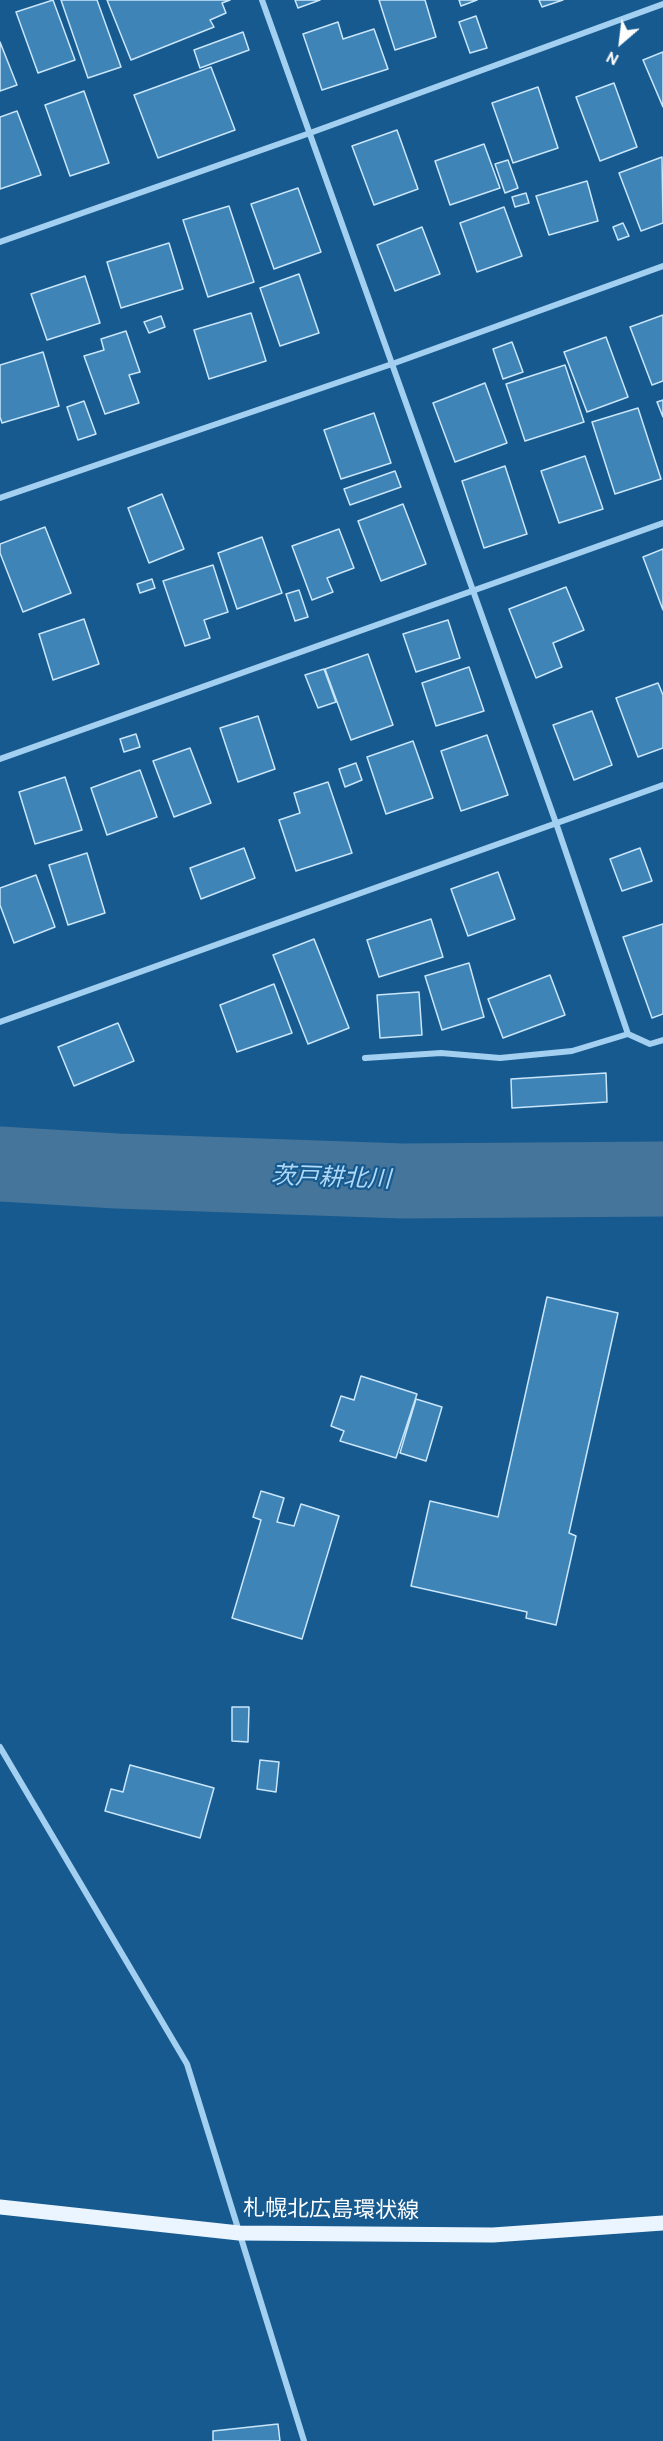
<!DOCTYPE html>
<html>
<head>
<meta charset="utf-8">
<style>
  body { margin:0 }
  #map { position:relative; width:663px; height:2441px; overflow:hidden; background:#175a8f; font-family:Cabin,sans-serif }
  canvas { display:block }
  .north { position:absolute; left:591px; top:12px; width:60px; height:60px; -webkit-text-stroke:4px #175a8f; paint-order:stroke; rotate:208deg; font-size:16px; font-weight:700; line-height:24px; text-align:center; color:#fff }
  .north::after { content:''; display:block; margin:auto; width:21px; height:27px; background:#fff; clip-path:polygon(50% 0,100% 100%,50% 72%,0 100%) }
</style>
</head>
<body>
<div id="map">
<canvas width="663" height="2441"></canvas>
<div class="north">N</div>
</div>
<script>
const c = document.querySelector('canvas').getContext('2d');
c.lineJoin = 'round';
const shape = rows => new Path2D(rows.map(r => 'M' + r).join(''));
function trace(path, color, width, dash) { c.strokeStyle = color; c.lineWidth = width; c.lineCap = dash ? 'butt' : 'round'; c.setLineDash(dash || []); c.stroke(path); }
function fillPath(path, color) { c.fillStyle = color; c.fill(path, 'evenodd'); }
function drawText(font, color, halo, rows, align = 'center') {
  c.font = font + ' Cabin,"Noto Sans JP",sans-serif'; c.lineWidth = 4.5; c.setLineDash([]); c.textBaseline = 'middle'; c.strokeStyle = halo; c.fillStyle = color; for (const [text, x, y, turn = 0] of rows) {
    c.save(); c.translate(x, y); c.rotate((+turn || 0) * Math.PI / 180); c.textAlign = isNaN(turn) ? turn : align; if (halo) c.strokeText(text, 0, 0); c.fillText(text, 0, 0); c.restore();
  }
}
const river = shape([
  [0,1164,117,1171,403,1181,663,1179]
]);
const building = shape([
  [53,0,75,60,38,73,16,12,53,0],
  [61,0,97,0,121,67,88,78,61,0],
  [107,0,230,0,222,3,226,13,210,20,214,27,131,60,107,0],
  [295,0,320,0,298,8,295,0],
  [379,0,425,0,436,37,395,50,379,0],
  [459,0,477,0,461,6,459,0],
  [539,0,563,0,542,7,539,0],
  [476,16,487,48,470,53,459,22,476,16],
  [338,22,343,39,374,29,388,69,322,90,303,34,338,22],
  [243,32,249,50,200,68,194,50,243,32],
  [0,42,17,85,0,91,0,42],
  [663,52,663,107,643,60,663,52],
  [211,67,235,130,158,158,134,95,211,67],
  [614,83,637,147,600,161,576,97,614,83],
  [538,87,558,148,513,163,492,103,538,87],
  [84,91,109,163,70,176,45,105,84,91],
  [17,111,41,175,0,189,0,117,17,111],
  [397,130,418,189,374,205,352,146,397,130],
  [484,144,500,188,450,205,435,161,484,144],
  [662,157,663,223,641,231,619,173,662,157],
  [508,160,518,188,505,193,495,164,508,160],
  [587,181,598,221,549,235,536,196,587,181],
  [298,188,321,252,274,269,251,204,298,188],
  [526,193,529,203,515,207,512,197,526,193],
  [229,206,254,282,208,297,183,220,229,206],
  [504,207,522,256,477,272,460,223,504,207],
  [623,223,629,236,618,240,613,227,623,223],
  [422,227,440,274,395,291,377,245,422,227],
  [169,243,183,289,121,308,107,262,169,243],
  [299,274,319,333,280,346,260,288,299,274],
  [85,276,100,323,47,340,31,294,85,276],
  [251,313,266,361,209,379,194,330,251,313],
  [663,315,663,381,652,385,630,327,663,315],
  [161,316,165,327,149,333,144,322,161,316],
  [126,331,140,372,129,375,139,403,105,414,84,356,104,350,101,339,126,331],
  [606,337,628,397,587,412,564,352,606,337],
  [512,342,523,372,503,379,493,349,512,342],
  [43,352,59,406,2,423,0,417,0,365,43,352],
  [565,365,584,422,525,441,506,384,565,365],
  [485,383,507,443,455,462,433,403,485,383],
  [663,400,663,417,657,402,663,400],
  [84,401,96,434,78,440,67,407,84,401],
  [638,408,661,479,615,494,592,422,638,408],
  [374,413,391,463,341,479,324,430,374,413],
  [585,456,603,509,559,523,541,471,585,456],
  [505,466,527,534,484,548,462,481,505,466],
  [395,471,401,487,350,505,344,489,395,471],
  [162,494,184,549,149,563,128,508,162,494],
  [403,504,426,564,381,581,358,521,403,504],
  [45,527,71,593,23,612,0,553,0,544,45,527],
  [339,529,354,568,327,578,333,592,312,600,292,546,339,529],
  [262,537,282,593,237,609,218,553,262,537],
  [663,549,663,610,643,557,663,549],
  [213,565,228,612,204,620,210,638,185,646,163,581,213,565],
  [152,579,155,588,140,593,137,584,152,579],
  [566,587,584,630,553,643,562,667,536,678,509,609,566,587],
  [299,590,308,617,295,621,286,594,299,590],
  [84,619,99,664,53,680,39,634,84,619],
  [448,620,460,658,416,672,403,634,448,620],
  [368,654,393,725,351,740,325,669,368,654],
  [469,667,484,711,436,726,422,683,469,667],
  [324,669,336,702,318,708,305,675,324,669],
  [658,683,663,695,663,748,638,757,616,698,658,683],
  [592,711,612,765,574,780,553,725,592,711],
  [258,716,275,769,238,782,220,728,258,716],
  [136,734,140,747,124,752,120,739,136,734],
  [487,735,508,795,461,811,441,751,487,735],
  [413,741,433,798,386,814,367,757,413,741],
  [190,748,211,803,174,817,153,761,190,748],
  [356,763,362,780,345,787,339,769,356,763],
  [140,770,157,817,107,835,91,788,140,770],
  [65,777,82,830,35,844,19,792,65,777],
  [328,782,352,853,296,871,279,820,300,813,294,793,328,782],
  [244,848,255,878,201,899,190,868,244,848],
  [640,848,652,881,622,891,610,859,640,848],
  [87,853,105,913,68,925,49,865,87,853],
  [498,872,515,919,468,936,451,889,498,872],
  [36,875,55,927,14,943,0,905,0,888,36,875],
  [431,919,443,957,379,977,367,940,431,919],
  [663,924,663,1014,652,1018,623,937,663,924],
  [314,939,349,1028,308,1044,273,955,314,939],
  [469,963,484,1017,442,1030,425,976,469,963],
  [550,975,565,1015,503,1038,488,999,550,975],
  [274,984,292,1033,237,1052,220,1005,274,984],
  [419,992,422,1035,380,1038,377,995,419,992],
  [118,1023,134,1061,74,1086,58,1047,118,1023],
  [606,1073,607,1102,512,1108,511,1079,606,1073],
  [547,1297,618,1313,569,1533,576,1536,556,1625,526,1618,527,1612,411,1586,430,1501,498,1517,547,1297],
  [361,1376,417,1394,396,1458,340,1441,344,1431,331,1426,341,1396,354,1400,361,1376],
  [416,1399,442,1407,426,1461,400,1453,416,1399],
  [261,1491,284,1498,277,1522,294,1526,301,1504,339,1516,302,1639,232,1618,261,1520,253,1517,261,1491],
  [232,1707,249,1707,248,1742,232,1741,232,1707],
  [260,1760,279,1762,276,1792,257,1789,260,1760],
  [130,1765,214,1788,200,1838,105,1811,111,1789,123,1792,130,1765],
  [278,2424,280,2441,213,2441,213,2431,278,2424]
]);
const minor = shape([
  [262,0,556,823,628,1034],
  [0,242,310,133,663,4],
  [0,498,392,364,663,266],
  [0,759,663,523],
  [0,1022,663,785],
  [365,1058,441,1053,500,1058,572,1051,628,1034,650,1044,663,1040],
  [0,1747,187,2064,304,2441]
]);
const primary = shape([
  [0,2207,239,2233,493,2235,663,2223]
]);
const streetNames = [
  ["札幌北広島環状線",331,2210,1]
];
const waterNames = [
  ["茨戸耕北川",331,1178,2]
];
trace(river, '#45759b', 75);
fillPath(building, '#3f84b7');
trace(building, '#c9e6fb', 1.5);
trace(minor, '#a3cff0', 6);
trace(primary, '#ebf5ff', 15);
drawText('22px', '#fff', '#175a8f', streetNames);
drawText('italic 24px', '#afd9f7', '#175a8f', waterNames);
</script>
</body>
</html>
